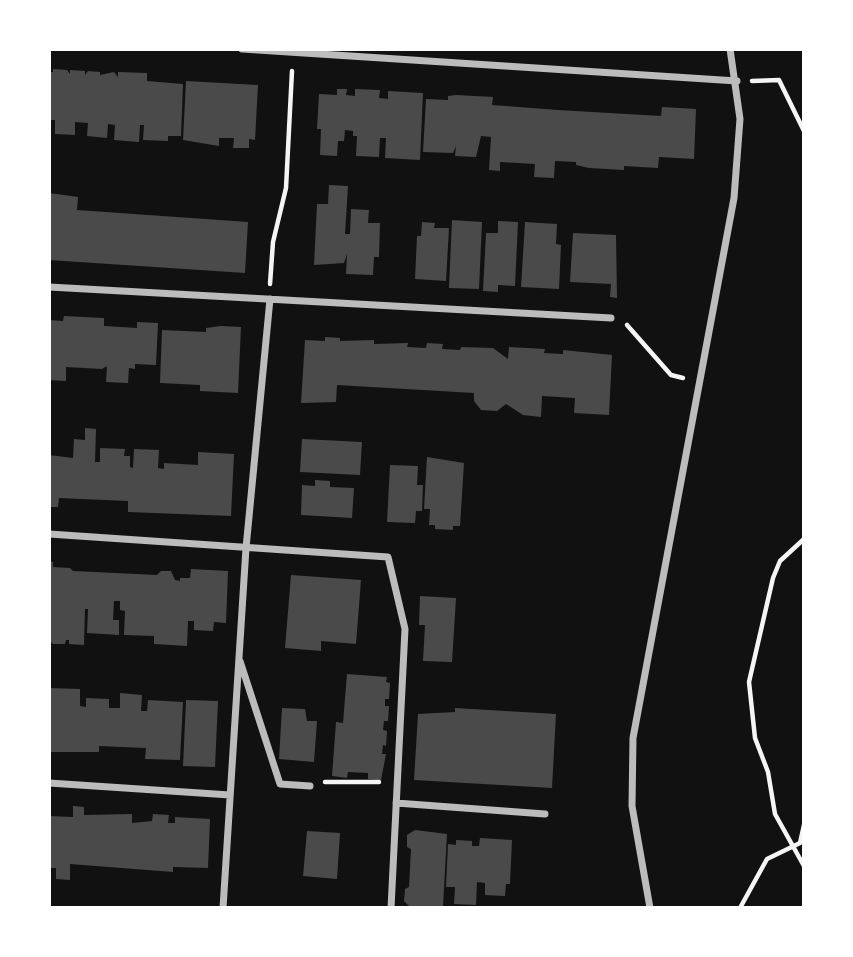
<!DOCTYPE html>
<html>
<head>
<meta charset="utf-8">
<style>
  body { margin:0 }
  #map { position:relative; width:853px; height:957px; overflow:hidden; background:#111; font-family:Jost,sans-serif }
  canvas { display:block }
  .frame { position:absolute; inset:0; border:51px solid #fff; pointer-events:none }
</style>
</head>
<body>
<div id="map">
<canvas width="853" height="957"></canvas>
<div class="frame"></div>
</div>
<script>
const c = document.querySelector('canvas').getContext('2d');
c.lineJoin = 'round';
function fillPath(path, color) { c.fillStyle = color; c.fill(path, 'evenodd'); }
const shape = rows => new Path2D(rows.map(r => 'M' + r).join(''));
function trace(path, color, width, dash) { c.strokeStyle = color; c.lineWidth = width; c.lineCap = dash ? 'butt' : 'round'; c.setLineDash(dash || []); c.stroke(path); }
const building = shape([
  [53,69,67,70,70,74,70,70,85,71,85,75,88,71,100,72,100,75,114,72,118,77,118,72,147,73,147,81,183,84,181,136,168,136,168,141,143,140,144,125,140,125,139,142,114,140,115,125,108,124,107,138,87,136,88,123,75,122,75,135,55,134,55,120,49,120,49,72,53,72],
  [186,81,258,85,255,140,249,139,249,148,233,148,234,138,219,138,219,146,183,140],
  [337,89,347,89,346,95,355,96,355,89,380,90,379,98,388,99,388,91,423,93,420,160,385,158,386,138,380,138,379,157,356,156,357,136,353,136,353,131,345,130,344,141,338,141,337,156,320,155,321,129,317,129,319,94,337,95],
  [456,95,493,97,492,105,558,110,661,116,662,107,696,109,694,159,659,157,658,168,624,166,624,170,589,168,576,165,576,162,555,161,554,178,534,177,535,164,500,162,500,171,489,170,491,137,481,136,476,157,455,156,456,146,453,153,423,152,426,99,448,100,448,96],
  [329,185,348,186,345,234,350,234,351,209,369,210,368,223,380,223,379,257,374,257,373,275,346,274,347,254,344,263,314,265,317,204,328,204],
  [49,193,78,197,77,210,248,222,245,273,49,260],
  [452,220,482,222,479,289,449,288],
  [498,221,518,222,515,286,498,285,498,292,483,291,486,233,498,233],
  [422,222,435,223,434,228,449,228,446,281,415,279,417,236,421,236],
  [525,222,557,224,556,244,561,245,559,289,521,287],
  [573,233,616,235,617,298,610,297,611,284,570,282],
  [64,316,104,318,104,326,137,328,137,322,158,323,156,365,135,364,135,369,129,368,128,383,106,382,107,366,102,369,66,367,66,381,49,380,49,320,63,321],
  [221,326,241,327,238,393,200,391,200,385,160,383,162,330,206,332,206,328],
  [325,337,340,338,340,341,374,340,374,344,408,343,407,347,426,348,427,343,443,344,442,349,460,350,461,347,493,348,508,359,509,347,545,349,544,353,563,354,563,350,612,355,609,415,574,413,575,398,542,396,541,417,523,415,506,404,497,411,481,410,474,401,474,393,337,385,336,402,301,403,305,340,325,341],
  [85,428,96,429,95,462,100,462,100,448,125,449,124,456,130,456,130,467,133,468,134,449,159,450,158,468,164,469,164,463,198,465,198,452,234,454,231,516,128,512,128,501,59,498,58,507,49,507,49,455,73,458,74,439,85,440],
  [302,439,362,442,360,475,300,472],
  [427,457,464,463,460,526,453,526,453,530,435,529,435,525,429,525,430,509,424,509],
  [390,465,418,466,417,485,423,485,422,511,416,511,415,523,387,522],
  [315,480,330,481,330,487,354,488,352,518,301,515,302,485,315,486],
  [49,561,53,562,53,567,70,568,73,571,157,575,161,571,171,571,175,580,180,581,180,578,190,578,191,569,228,571,226,623,214,622,213,631,194,630,194,621,188,621,187,646,154,644,154,636,124,635,125,611,120,610,120,601,114,601,113,620,119,620,119,635,87,633,88,609,85,609,84,645,69,644,69,640,66,640,65,644,53,644,50,641],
  [291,575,361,580,356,644,321,641,321,651,285,648],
  [420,596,456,598,452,662,423,661,425,625,419,625],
  [347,674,387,677,386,682,390,683,389,699,385,699,385,706,389,706,388,721,384,721,383,730,387,731,386,746,383,745,382,754,386,754,381,780,368,779,368,773,348,772,347,778,332,776,336,722,343,723],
  [49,688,80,689,80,706,86,707,86,698,109,699,109,708,120,708,120,693,142,695,141,711,147,711,148,700,183,702,180,760,145,759,146,748,99,746,99,752,49,752],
  [186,700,218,701,215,767,183,766],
  [282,708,305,709,307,721,317,721,314,762,279,759],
  [455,708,556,714,552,788,414,780,418,714,455,712],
  [73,806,84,807,84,815,132,814,132,823,152,821,153,814,169,815,168,823,175,823,175,817,210,819,208,868,173,867,173,872,70,864,70,880,56,879,56,868,49,868,49,816,73,817],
  [415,830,447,834,443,907,411,908,404,901,405,889,409,887,411,849,407,847,407,835],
  [307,831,340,833,337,879,303,876],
  [480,838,512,840,510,884,506,884,505,896,485,895,485,883,477,882,476,905,454,904,455,887,446,887,448,844,456,845,456,840,472,841,472,846,479,846]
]);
const path = shape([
  [752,81,779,80,804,131],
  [270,284,273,242,286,188,292,71],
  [627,325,671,375,683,378],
  [804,539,780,561,773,578,749,682,755,738,768,772,775,814,804,866],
  [325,782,379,782],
  [740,908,767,859,800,843,804,825]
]);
const minor = shape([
  [242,49,737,81],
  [49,287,611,318],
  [49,534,388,557,405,629,391,908],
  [240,661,280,784,310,786],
  [49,783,230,795],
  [396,803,545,814],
  [223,908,246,548,270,299],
  [650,908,632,806,633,738,734,198,740,119,730,49]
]);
fillPath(building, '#4a4a4a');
trace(path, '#f5f5f5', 4.5);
trace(minor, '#bcbcbc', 7);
</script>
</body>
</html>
